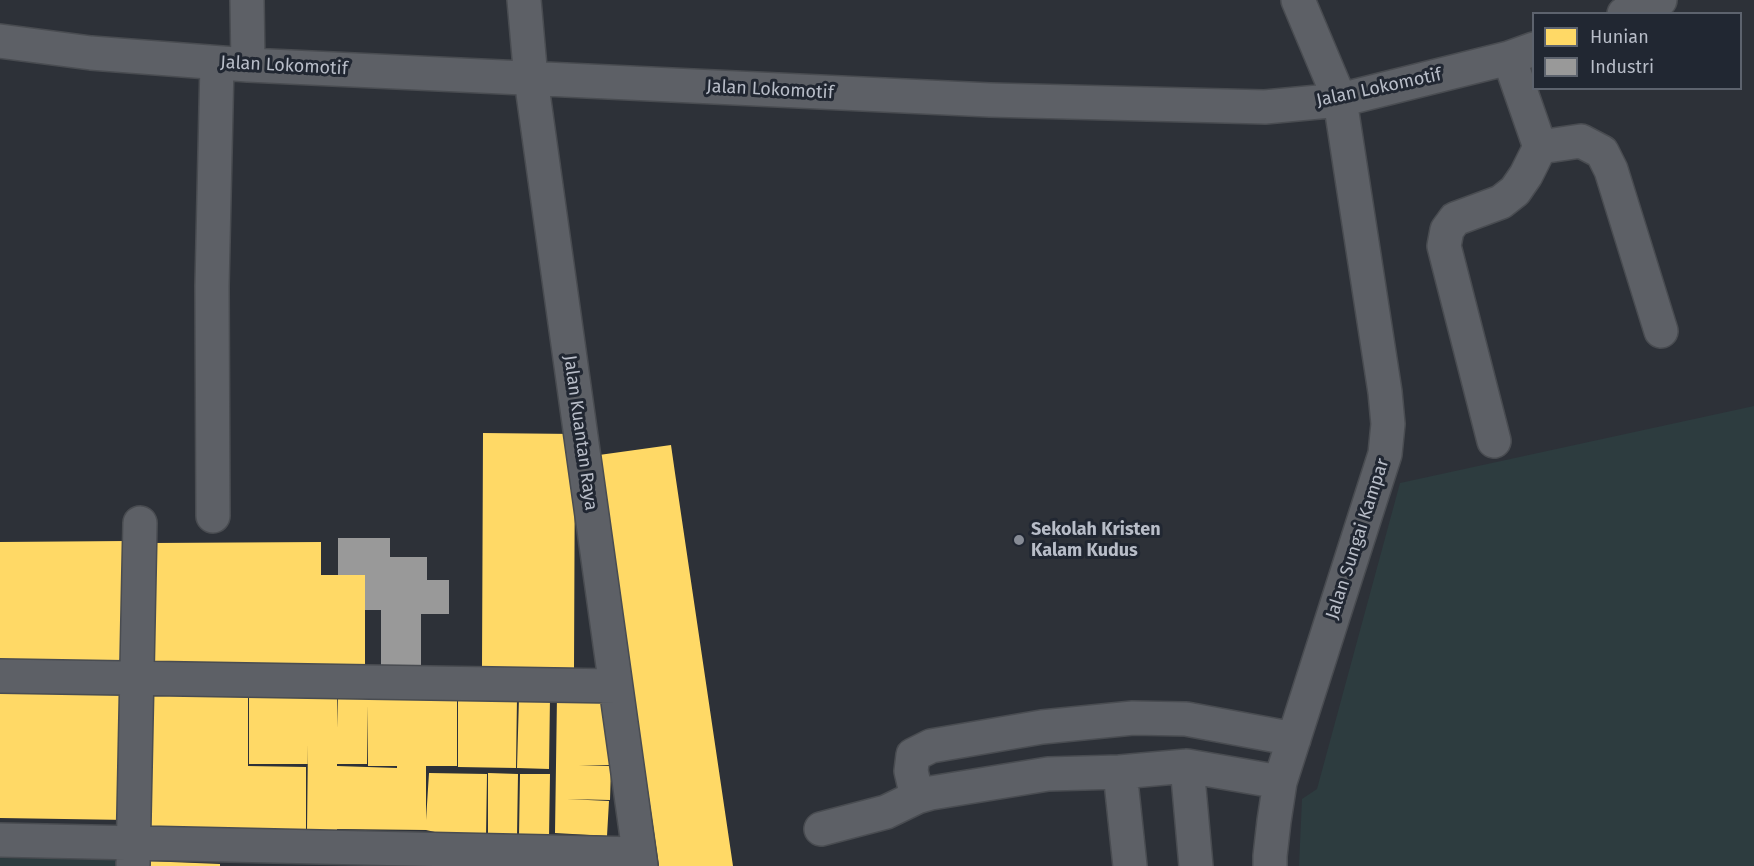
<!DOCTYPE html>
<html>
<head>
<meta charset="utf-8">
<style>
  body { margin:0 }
  #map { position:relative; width:1754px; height:866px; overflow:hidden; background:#2d3138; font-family:"Fira Sans",sans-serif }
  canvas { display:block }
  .legend { position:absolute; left:1532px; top:12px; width:210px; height:78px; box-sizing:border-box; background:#212732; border:2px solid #5d636e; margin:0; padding:8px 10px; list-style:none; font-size:18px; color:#b8bdc8 }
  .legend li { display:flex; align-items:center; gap:12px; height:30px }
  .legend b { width:30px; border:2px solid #5d636e }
</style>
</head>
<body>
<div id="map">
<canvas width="1754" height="866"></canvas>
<ul class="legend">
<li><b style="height:16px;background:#ffd966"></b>Hunian</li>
<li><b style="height:16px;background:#999"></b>Industri</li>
</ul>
</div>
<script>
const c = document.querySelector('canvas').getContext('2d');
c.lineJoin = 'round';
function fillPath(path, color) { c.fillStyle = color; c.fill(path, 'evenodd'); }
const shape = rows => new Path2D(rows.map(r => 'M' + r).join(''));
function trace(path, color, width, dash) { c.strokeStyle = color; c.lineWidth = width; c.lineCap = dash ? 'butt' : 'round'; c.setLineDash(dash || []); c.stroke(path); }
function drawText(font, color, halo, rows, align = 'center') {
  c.font = font + ' "Fira Sans",sans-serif'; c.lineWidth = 6; c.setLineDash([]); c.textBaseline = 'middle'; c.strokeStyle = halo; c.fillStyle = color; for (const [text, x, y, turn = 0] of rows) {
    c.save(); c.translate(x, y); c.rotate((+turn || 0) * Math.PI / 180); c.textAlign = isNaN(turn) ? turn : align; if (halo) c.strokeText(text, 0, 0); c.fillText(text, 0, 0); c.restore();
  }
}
const green = shape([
  [1754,406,1754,866,1299,866,1302,799,1317,789,1400,483],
  [0,858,124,860,124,866,0,866]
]);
const homes = shape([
  [483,433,575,434,574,668,482,667],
  [671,445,675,473,733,866,659,866,599,455],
  [126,541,127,667,0,667,0,542],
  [321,542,321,575,365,575,365,669,152,670,152,543],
  [0,686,128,687,128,820,0,818],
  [249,692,337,695,337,728,338,692,457,695,457,766,426,766,426,820,429,773,487,774,486,837,457,837,426,830,337,829,337,831,307,830,308,744,308,764,249,764],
  [368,705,368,766,397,766,397,768,337,766,337,764,367,764],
  [149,693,248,694,248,766,306,767,306,830,148,828],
  [458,695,517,697,516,768,458,767],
  [557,696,612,697,610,765,579,765,611,766,610,800,567,799,609,801,607,836,555,833],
  [519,697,550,697,549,769,517,768],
  [488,773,518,774,517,837,488,837],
  [520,774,550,774,549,837,519,836],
  [146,861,220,864,220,866,146,866]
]);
const industry = shape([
  [338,538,390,538,390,557,427,557,427,580,449,580,449,614,421,614,421,671,381,671,381,610,365,610,365,575,338,575]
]);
const minor = shape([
  [247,0,248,65],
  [524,0,531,79,641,866],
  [1624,14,1660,0],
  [0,41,91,53,248,65,990,100,1265,107,1340,100,1509,58,1534,49],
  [1509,58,1540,147,1581,141,1602,152,1611,170,1661,331],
  [1494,441,1444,246,1447,230,1455,219,1501,202,1515,191,1526,175,1540,147],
  [213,516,212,286,217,63],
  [0,676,615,686],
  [1187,766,1196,866],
  [1120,772,1130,866],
  [1280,782,1187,766,1120,772,1048,774,931,793,917,797,911,771,913,755,931,746,1042,727,1133,718,1186,719,1294,739],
  [821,829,886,812,917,797],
  [0,840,639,854],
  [133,864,140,523],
  [1270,866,1270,856,1274,821,1280,782,1385,454,1388,424,1385,392,1340,100,1298,0]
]);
const markers = [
  [1019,540,6,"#878c96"]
];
const streetNames = [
  ["Jalan Lokomotif",284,66,3],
  ["Jalan Lokomotif",1379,88,-12],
  ["Jalan Lokomotif",770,90,3],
  ["Jalan Kuantan Raya",580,433,82],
  ["Jalan Sungai Kampar",1358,539,-72]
];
const poiNames = [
  ["Sekolah Kristen",1031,530],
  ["Kalam Kudus",1031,551]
];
fillPath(green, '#2d3c3f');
fillPath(homes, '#ffd966');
fillPath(industry, '#999');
trace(minor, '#494c51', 36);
trace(minor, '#5d6066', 33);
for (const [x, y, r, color] of markers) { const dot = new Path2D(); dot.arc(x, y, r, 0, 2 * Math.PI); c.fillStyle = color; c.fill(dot); trace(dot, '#212732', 2); }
drawText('18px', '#b8bdc8', '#212732', streetNames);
drawText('bold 18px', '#b8bdc8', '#212732', poiNames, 'left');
</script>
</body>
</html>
